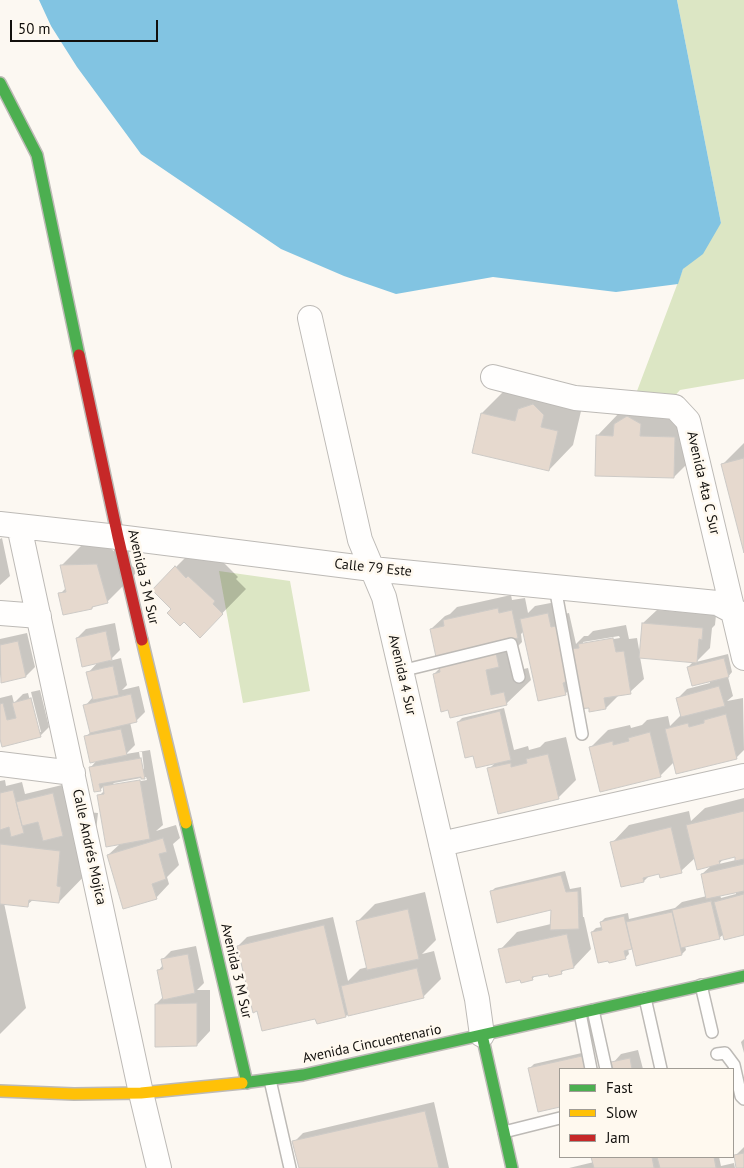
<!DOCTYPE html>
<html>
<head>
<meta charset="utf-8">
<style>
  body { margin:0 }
  #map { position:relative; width:744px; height:1168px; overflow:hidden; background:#fcf8f2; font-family:"PT Sans",sans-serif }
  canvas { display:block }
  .legend { position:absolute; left:559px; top:1068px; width:175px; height:90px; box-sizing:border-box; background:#fff9ef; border:1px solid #a09c95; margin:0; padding:6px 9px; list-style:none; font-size:15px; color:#12100d }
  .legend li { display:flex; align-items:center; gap:10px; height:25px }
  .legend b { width:25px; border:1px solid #a09c95 }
  .scale { position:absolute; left:10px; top:20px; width:148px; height:22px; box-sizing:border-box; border:2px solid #12100d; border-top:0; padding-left:6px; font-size:15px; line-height:18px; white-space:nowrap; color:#12100d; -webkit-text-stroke:4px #fff9ef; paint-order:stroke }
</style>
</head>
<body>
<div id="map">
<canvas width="744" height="1168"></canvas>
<ul class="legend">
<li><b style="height:6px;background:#4caf50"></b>Fast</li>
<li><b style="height:6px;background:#ffc107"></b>Slow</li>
<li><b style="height:6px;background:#c62828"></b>Jam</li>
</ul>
<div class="scale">50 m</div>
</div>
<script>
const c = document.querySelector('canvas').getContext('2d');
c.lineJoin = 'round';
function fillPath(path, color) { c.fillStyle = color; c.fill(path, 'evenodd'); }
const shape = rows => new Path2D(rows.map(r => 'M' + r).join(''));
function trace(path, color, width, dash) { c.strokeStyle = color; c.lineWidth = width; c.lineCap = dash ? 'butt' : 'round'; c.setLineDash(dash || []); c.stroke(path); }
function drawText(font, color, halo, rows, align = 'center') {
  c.font = font + ' "PT Sans",sans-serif'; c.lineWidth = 5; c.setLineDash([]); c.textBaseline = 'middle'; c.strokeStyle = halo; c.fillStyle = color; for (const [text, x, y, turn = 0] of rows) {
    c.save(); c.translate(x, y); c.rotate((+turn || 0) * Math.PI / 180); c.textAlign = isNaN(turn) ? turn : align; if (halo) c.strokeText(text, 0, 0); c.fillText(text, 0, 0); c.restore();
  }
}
const green = shape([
  [677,0,744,0,744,379,680,390,672,399,637,391,683,269,721,223],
  [219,571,290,581,310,691,243,703]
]);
const water = shape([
  [39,0,677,0,721,223,703,254,683,269,678,284,616,292,493,277,396,294,344,276,281,249,141,154,77,67,51,26]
]);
const shadow = shape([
  [557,380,582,407,573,445,549,470,482,413,506,389,543,385],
  [652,392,664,400,664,412,699,414,698,453,674,477,597,436,621,411],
  [744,443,744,548,723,464],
  [93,534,138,571,107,602,95,605,92,608,60,594,67,587,62,565],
  [2,538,10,576,0,585,0,539],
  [200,543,213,552,238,577,236,579,246,589,200,636,153,590],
  [511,595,512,600,525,598,528,613,535,606,561,601,564,614,569,613,576,644,584,636,588,636,593,631,626,625,629,639,637,638,640,655,641,655,643,623,657,610,716,615,715,625,712,628,710,648,696,662,728,654,732,672,728,677,733,696,727,701,743,698,744,750,736,758,674,762,660,776,591,747,608,730,630,725,631,728,642,725,647,720,668,716,670,726,682,714,678,698,687,689,710,683,710,681,688,667,694,661,640,657,644,679,630,692,620,694,606,708,576,683,565,694,524,631,521,634,522,642,511,653,515,671,528,668,531,680,506,704,434,674,440,668,431,629,445,616,450,614,457,607],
  [619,636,620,638,583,644,583,642],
  [115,623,120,650,109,661,121,658,127,685,122,690,139,686,145,712,136,721,130,722,135,745,126,754,150,750,163,825,156,831,176,825,180,838,173,844,179,865,167,877,169,884,156,898,108,855,121,843,99,796,105,790,104,786,100,790,91,767,98,759,85,737,91,732,85,706,93,697,88,673,99,661,77,638,86,629],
  [139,752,142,752,144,769,142,769],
  [146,777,147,780,111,786,114,783],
  [27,633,35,667,26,676,2,682,0,674,0,639],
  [40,690,49,727,40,736,0,734,0,696,0,698,12,695,14,703,23,694,28,693,38,732,41,732,31,692],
  [504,708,514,750,528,746,529,750,540,747,545,742,566,737,576,780,558,798,489,769,496,762,473,754,458,722,462,718],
  [5,780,6,786,22,782,25,794,62,785,68,810,98,813,94,849,97,863,59,902,34,899,27,905,4,903,26,1008,0,1034,0,781],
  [744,798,744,934,724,934,719,938,685,946,686,950,682,954,633,948,628,949,629,954,625,958,592,932,596,928,602,927,601,922,605,918,628,913,629,919,675,908,682,902,707,896,702,874,712,865,695,858,681,871,660,873,649,876,644,881,622,886,612,843,629,825,689,811,691,821,705,808],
  [736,856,736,860,719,864,724,858],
  [736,892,736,894,721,898,720,895],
  [565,871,570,889,581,887,583,917,584,917,591,949,574,967,565,969,561,973,549,972,536,975,532,979,500,950,517,932,551,924,552,908,491,892,495,888],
  [425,892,436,940,422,954,434,951,441,979,423,997,349,1013,346,1016,316,1017,238,946,247,937,333,917,348,981,360,969,368,967,358,921,375,904],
  [196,946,204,983,197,990,210,990,210,1031,197,1045,156,1004,163,997,158,971,163,965,162,960,171,951],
  [744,1039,744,1053,741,1042],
  [638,1050,643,1069,614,1069,613,1063,621,1054],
  [586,1052,590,1069,560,1069,560,1106,539,1111,530,1068,534,1064],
  [434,1102,449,1168,300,1168,294,1142,303,1133],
  [744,1147,744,1168,738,1168,735,1156],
  [592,1157,719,1157,721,1166,734,1163,735,1168,569,1168,594,1162]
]);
const building = shape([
  [533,404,544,415,541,427,558,431,549,471,472,453,481,413,515,421,518,409,533,404],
  [627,416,641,424,640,436,675,437,674,478,595,476,596,435,613,436,614,424,627,416],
  [744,458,744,553,721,464,744,458],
  [97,564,108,603,92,607,92,609,63,615,58,593,66,592,60,565,97,564],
  [175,566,186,578,188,576,215,601,213,604,223,614,200,638,184,622,180,626,167,613,171,609,152,590,175,566],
  [498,608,499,613,512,610,518,638,436,657,430,629,444,626,443,620,498,608],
  [548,613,551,627,556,626,568,681,563,683,566,695,538,701,520,619,548,613],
  [642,623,703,628,702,640,699,639,697,663,639,658,642,623],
  [106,631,112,660,82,667,76,638,106,631],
  [613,638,616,652,624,651,631,694,604,698,606,709,589,712,589,708,579,709,569,649,579,648,578,644,613,638],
  [18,641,26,677,1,683,0,645,18,641],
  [496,653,499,667,486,670,491,695,504,692,507,705,450,718,448,710,441,712,433,674,440,672,439,666,496,653],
  [724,658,729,677,692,686,687,667,724,658],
  [113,666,119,695,93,700,86,672,113,666],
  [719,686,725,706,681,717,676,698,719,686],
  [131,694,137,722,90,733,83,705,131,694],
  [31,698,41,737,2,747,0,739,0,704,3,703,7,720,16,718,12,703,31,698],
  [500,711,511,760,476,768,473,756,465,758,457,722,500,711],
  [726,714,737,759,676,774,665,729,688,723,689,727,704,723,704,720,726,714],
  [121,729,127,755,90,763,84,736,121,729],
  [650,732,661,777,600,792,589,747,613,741,613,745,629,741,628,738,650,732],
  [548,754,559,799,498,814,487,768,511,763,511,767,527,763,526,759,548,754],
  [141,758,145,779,141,779,141,777,99,784,101,791,94,792,89,767,141,758],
  [140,780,150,839,106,847,97,795,104,794,103,786,140,780],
  [13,790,24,833,11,837,9,827,0,830,0,793,13,790],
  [53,793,63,836,43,841,38,822,22,826,16,802,53,793],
  [744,811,744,859,735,861,735,857,719,861,720,864,697,870,686,825,744,811],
  [671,827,682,873,660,878,659,874,643,878,644,882,621,887,610,842,671,827],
  [163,838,167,852,159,854,166,879,152,884,157,899,123,909,107,855,163,838],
  [0,844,60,851,57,886,61,887,59,903,29,900,28,907,0,904,0,844],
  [744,864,744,891,706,899,701,874,744,864],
  [561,875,566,892,578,891,579,929,550,930,551,910,497,923,490,891,561,875],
  [744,894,744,935,724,940,714,902,744,894],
  [711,901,720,939,681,948,672,910,711,901],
  [408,909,419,959,367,970,356,921,408,909],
  [672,912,682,955,636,966,626,922,672,912],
  [624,916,632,949,624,951,626,959,609,963,608,961,598,963,591,932,602,930,600,922,624,916],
  [324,925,346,1017,317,1024,315,1019,262,1031,257,1011,253,1013,237,946,324,925],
  [567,934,574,968,561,971,562,974,549,977,548,974,532,977,533,980,521,983,520,980,506,983,498,949,567,934],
  [188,954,195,993,163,1000,157,970,163,969,161,959,188,954],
  [417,968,424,998,348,1016,341,986,417,968],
  [197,1003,197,1046,155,1047,155,1004,197,1003],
  [582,1056,585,1069,560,1069,560,1107,538,1112,528,1068,582,1056],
  [630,1058,632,1069,613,1069,611,1062,630,1058],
  [425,1111,439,1168,299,1168,292,1141,425,1111],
  [744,1153,744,1168,736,1168,734,1155,744,1153],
  [591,1157,652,1157,654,1168,594,1168,591,1157],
  [657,1157,714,1157,716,1168,660,1168,657,1157]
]);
const lane = shape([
  [555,587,582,734],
  [401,671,511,644,519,677],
  [701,985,712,1032],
  [645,998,661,1069],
  [593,1010,606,1069],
  [580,1013,591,1069],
  [717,1054,725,1053,734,1065,741,1096,744,1099],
  [270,1080,290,1168],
  [504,1132,560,1118]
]);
const street = shape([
  [310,318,360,540,384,597,477,999,482,1035],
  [493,377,575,398,675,407,688,421,744,658],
  [0,524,118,537,372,569,717,603,734,612,744,614],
  [19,526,141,1093,159,1168],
  [0,613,39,616],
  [0,764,73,773],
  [441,844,744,776]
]);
const fast = shape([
  [0,83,37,155,79,355],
  [186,823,247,1083],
  [482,1035,512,1168],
  [242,1083,303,1075,744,976]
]);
const slow = shape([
  [142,640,186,823],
  [0,1091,74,1094,141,1093,242,1083]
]);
const jam = shape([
  [79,355,118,537,142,640]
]);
const streetNames = [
  ["Avenida 4ta C Sur",703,483,77],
  ["Calle 79 Este",373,568,6],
  ["Avenida 3 M Sur",143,577,77],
  ["Avenida 4 Sur",402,675,77],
  ["Calle Andrés Mojica",89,847,78],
  ["Avenida 3 M Sur",236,971,77],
  ["Avenida Cincuentenario",372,1044,-12]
];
fillPath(green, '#dce6c4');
fillPath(water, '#82c4e2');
fillPath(shadow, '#0003');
fillPath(building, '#e6d9ce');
trace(building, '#cdcac6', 1);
trace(lane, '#bdbab6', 14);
trace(street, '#bdbab6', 26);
trace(fast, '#bdbab6', 14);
trace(slow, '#bdbab6', 14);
trace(jam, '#bdbab6', 14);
trace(lane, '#fffefd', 11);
trace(street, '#fffefd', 24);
trace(fast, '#4caf50', 11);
trace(slow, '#ffc107', 11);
trace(jam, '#c62828', 11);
drawText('14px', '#12100d', '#fff9ef', streetNames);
</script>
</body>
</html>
